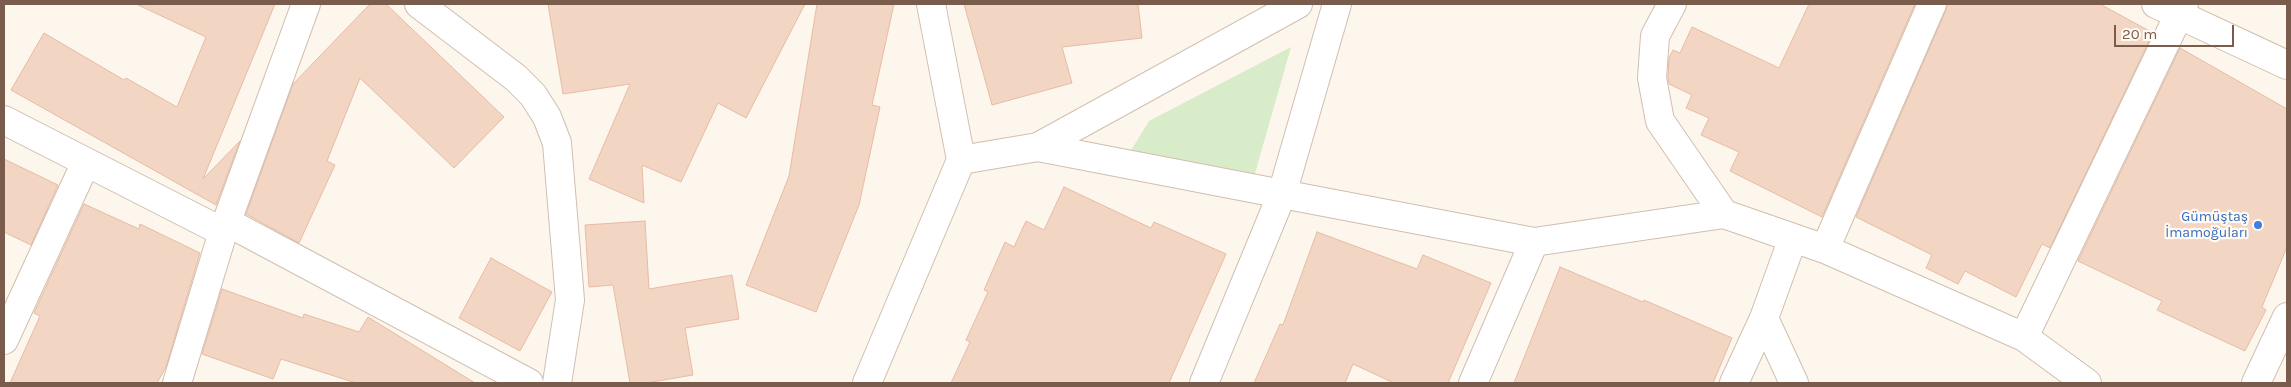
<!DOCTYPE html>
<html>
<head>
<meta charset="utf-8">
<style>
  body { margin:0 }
  #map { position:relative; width:2291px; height:387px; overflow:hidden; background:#fdf6ec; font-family:Karla,sans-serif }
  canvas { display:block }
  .frame { position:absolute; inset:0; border:5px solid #7a5c4d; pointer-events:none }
  .scale { position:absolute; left:2114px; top:25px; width:120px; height:22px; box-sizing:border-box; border:2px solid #7a5c4d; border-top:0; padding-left:6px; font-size:15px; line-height:18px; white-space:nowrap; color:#7a5c4d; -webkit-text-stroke:4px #fffaf3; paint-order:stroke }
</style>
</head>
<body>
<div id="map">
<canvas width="2291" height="387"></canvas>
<div class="frame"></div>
<div class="scale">20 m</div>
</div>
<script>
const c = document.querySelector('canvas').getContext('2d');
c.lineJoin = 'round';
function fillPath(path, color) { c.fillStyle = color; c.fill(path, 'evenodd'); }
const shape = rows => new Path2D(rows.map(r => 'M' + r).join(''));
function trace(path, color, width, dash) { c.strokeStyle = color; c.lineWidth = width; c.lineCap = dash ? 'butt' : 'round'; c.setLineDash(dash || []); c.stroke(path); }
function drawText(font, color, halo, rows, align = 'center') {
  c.font = font + ' Karla,sans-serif'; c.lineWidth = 4.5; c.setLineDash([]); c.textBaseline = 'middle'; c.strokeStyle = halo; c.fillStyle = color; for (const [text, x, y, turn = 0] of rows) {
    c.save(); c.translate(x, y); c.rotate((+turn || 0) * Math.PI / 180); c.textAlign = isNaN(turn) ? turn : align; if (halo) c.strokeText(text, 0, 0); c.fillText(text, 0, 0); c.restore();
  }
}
const green = shape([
  [1291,47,1254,177,1130,152,1149,121]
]);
const building = shape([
  [136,4,275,4,203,179,240,141,216,205,11,90,44,33,124,80,126,78,177,107,206,37,136,4],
  [370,4,386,4,504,117,454,168,360,78,327,161,335,165,299,243,246,214,293,84,370,4],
  [548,4,805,4,746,118,718,103,681,182,642,165,644,203,589,179,630,84,563,94,548,4],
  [817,4,894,4,872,105,880,107,859,205,816,312,746,285,789,176,817,4],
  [964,4,1138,4,1142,38,1062,47,1072,83,992,105,964,4],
  [1809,4,1915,4,1822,217,1730,171,1739,152,1701,135,1709,118,1686,108,1692,95,1669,84,1668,77,1669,58,1673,50,1680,53,1692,27,1779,68,1809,4],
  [1947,4,2100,4,2153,33,2050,248,2042,244,2016,297,1965,271,1958,284,1926,268,1932,255,1856,217,1946,10,1947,4],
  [2180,48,2287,109,2287,247,2262,307,2266,310,2245,351,2157,310,2162,301,2078,261,2180,48],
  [4,159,58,185,31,245,4,232,4,159],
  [1064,187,1151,228,1154,222,1226,254,1169,383,951,383,970,342,966,340,988,292,984,290,1005,242,1014,247,1026,221,1044,230,1064,187],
  [84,204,139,229,140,224,200,253,166,367,157,383,10,383,40,316,34,313,84,204],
  [645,221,649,289,732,275,739,319,685,328,693,375,646,383,630,383,613,285,589,287,585,225,645,221],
  [1317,232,1417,269,1423,255,1491,283,1448,383,1394,383,1353,364,1345,383,1254,383,1280,324,1283,325,1317,232],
  [491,258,552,292,520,351,459,318,491,258],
  [1560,267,1643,302,1644,300,1732,338,1713,383,1514,383,1560,267],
  [222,289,303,318,304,314,359,332,368,317,475,383,356,383,281,359,273,379,202,354,222,289]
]);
const minor = shape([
  [419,4,516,78,533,95,547,117,557,143,570,300,557,383],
  [1337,4,1282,194,1534,242,1473,383],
  [1672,4,1655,36,1652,78,1660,121,1724,214],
  [2156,4,2287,65],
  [4,120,223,232,177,383],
  [1038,147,1298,4],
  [961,160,1038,147,1282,194,1204,383],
  [227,222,529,383],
  [223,232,306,4],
  [1534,242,1724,214,1825,249,2024,337,2087,383],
  [1825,249,1932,4],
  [1764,318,1794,383],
  [2024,337,2184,4],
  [4,340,86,162],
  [1734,383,1764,318,1793,238],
  [2256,383,2287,317]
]);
const tertiary = shape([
  [867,383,961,160,931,4]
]);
const markers = [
  [2258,225,5,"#3f7fe0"]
];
const shopNames = [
  ["Gümüştaş",2248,217],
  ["İmamoğuları",2248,233]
];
fillPath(green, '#d8ecc9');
fillPath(building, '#f3d5c3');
trace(building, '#e6bba3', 1);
trace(minor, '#d1beb0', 30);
trace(tertiary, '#d1beb0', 30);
trace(minor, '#fff', 28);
trace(tertiary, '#fff', 28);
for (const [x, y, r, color] of markers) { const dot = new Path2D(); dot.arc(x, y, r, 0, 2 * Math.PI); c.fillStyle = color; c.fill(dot); trace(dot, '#fffaf3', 2); }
drawText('14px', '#366cbe', '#fffaf3', shopNames, 'right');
</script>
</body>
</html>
